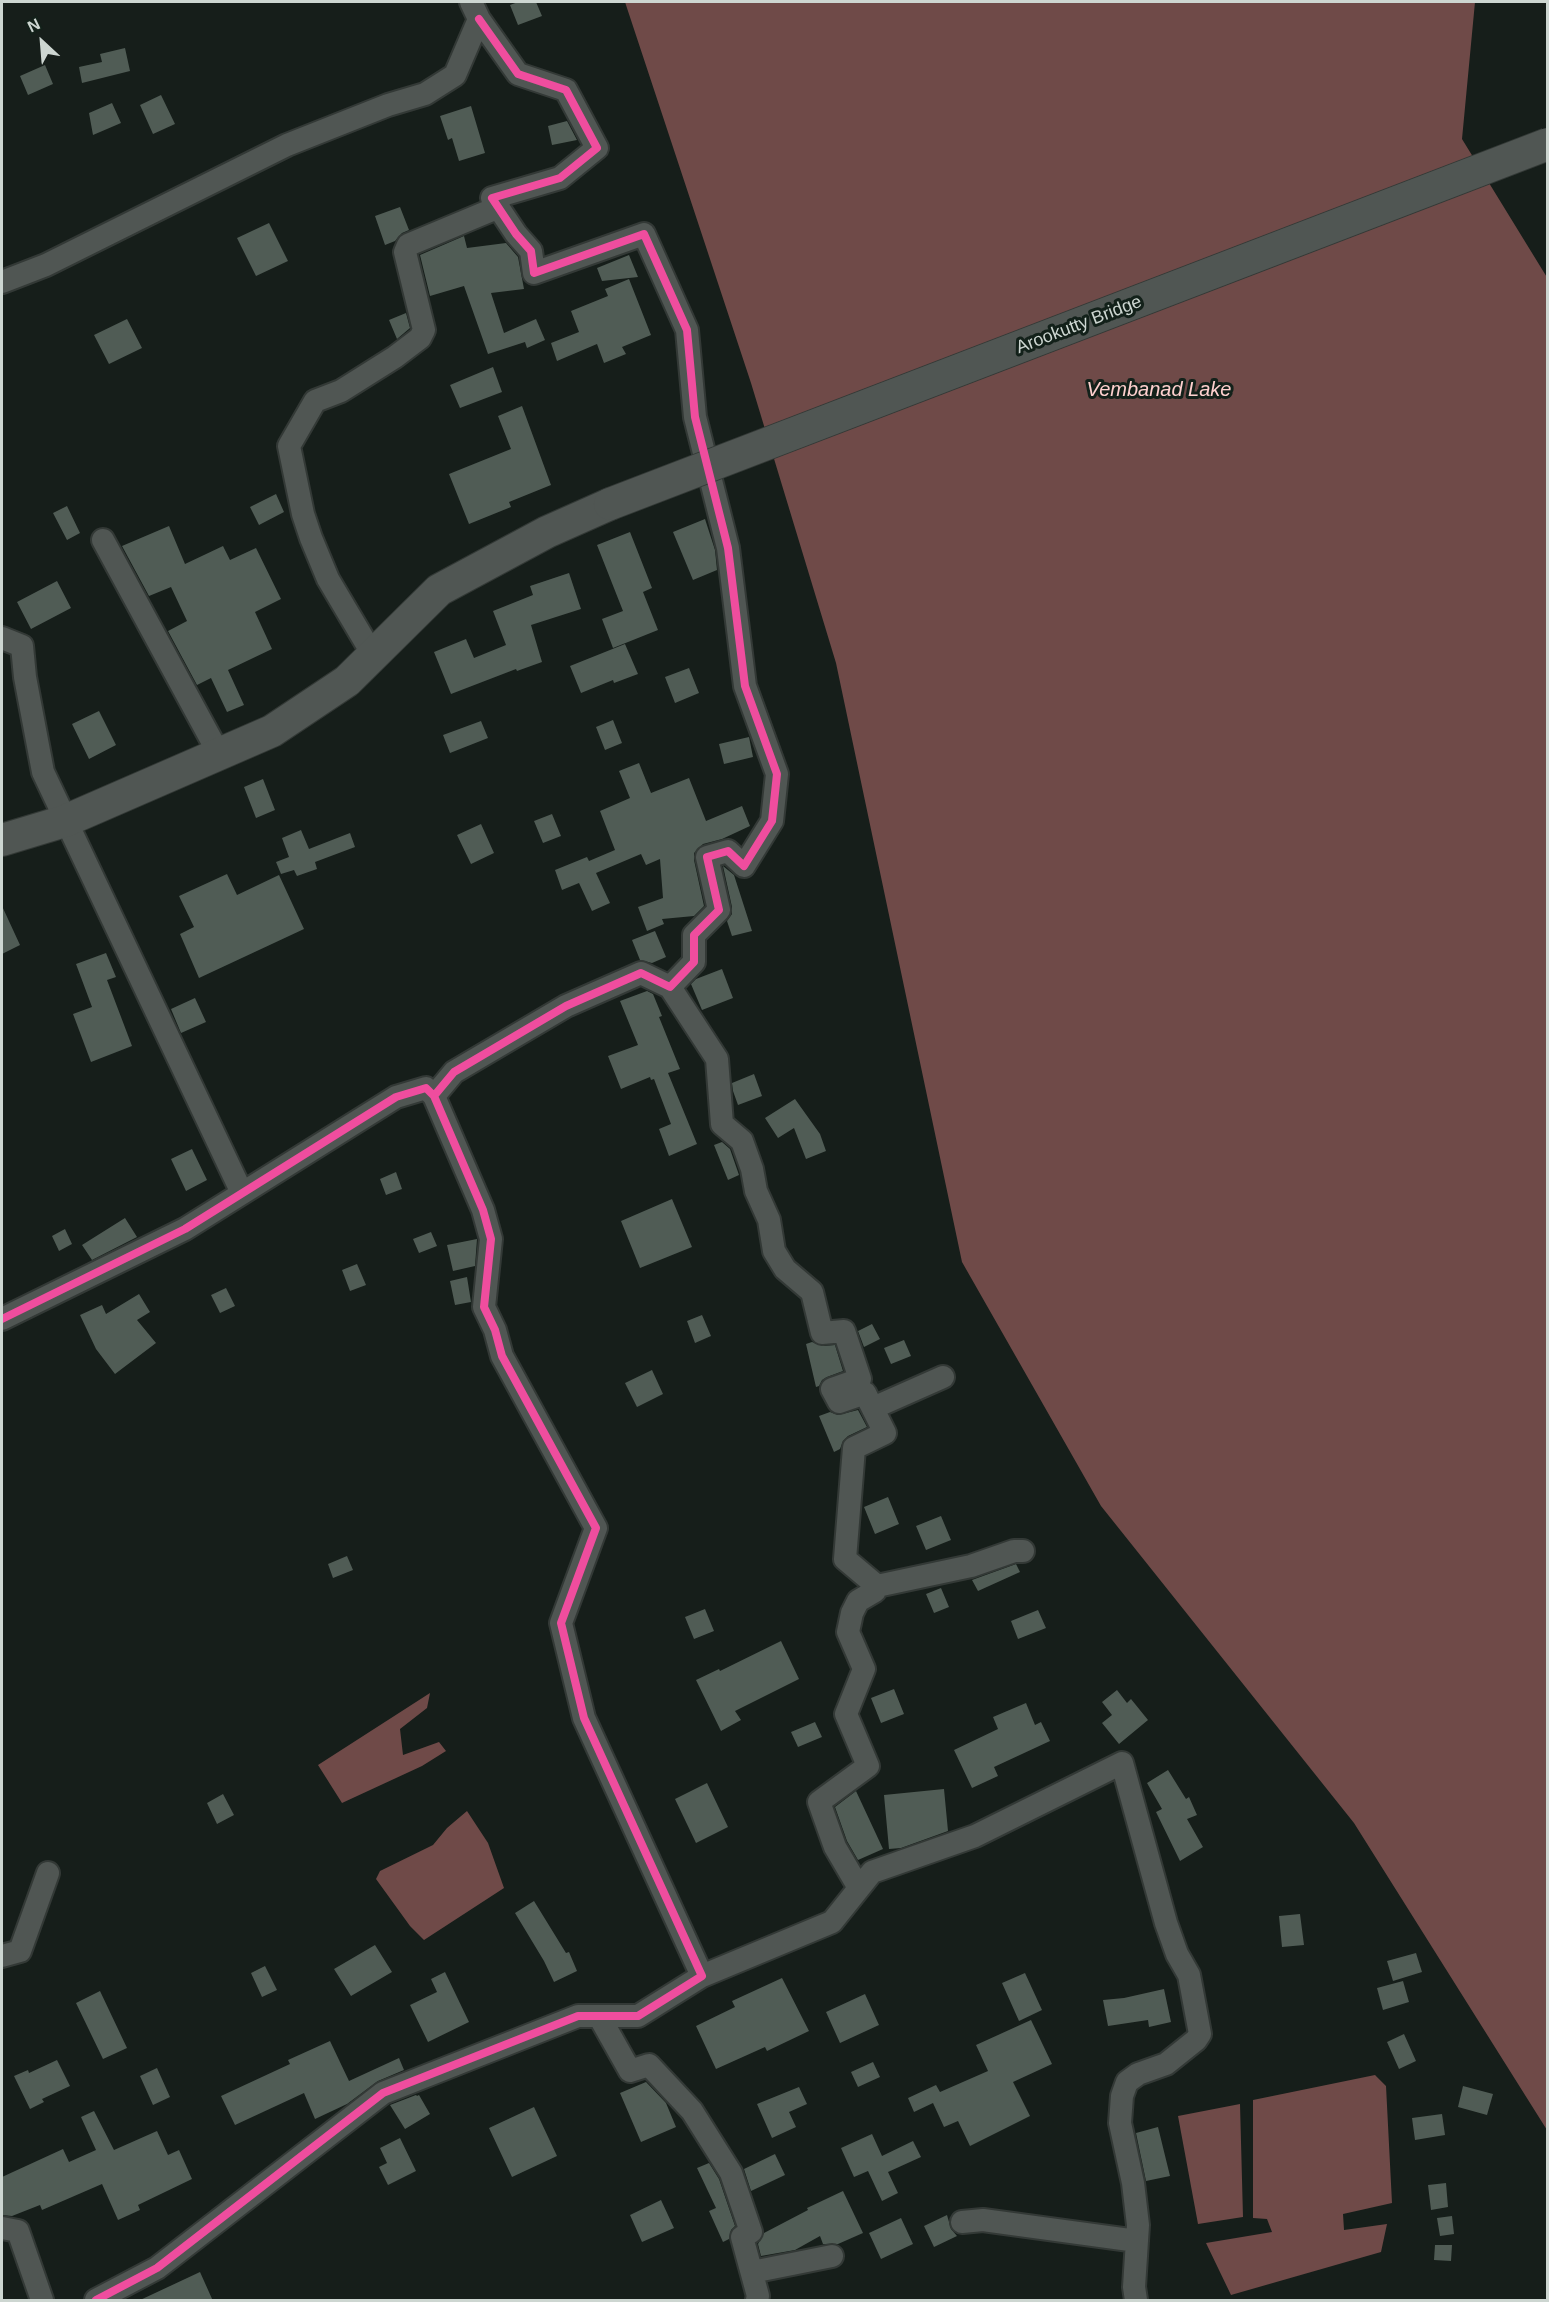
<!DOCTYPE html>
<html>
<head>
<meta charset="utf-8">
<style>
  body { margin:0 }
  #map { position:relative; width:1549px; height:2302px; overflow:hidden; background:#161e1a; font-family:Arial,sans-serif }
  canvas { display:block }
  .frame { position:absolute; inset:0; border:3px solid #cdd6d1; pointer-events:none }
  .north { position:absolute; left:12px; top:12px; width:60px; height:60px; -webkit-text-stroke:4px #13211a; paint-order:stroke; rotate:334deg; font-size:16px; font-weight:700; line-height:24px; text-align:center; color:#cdd6d1 }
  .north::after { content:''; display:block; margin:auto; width:21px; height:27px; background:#cdd6d1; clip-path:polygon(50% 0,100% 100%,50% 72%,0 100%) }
</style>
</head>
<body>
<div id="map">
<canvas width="1549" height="2302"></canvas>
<div class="frame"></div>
<div class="north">N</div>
</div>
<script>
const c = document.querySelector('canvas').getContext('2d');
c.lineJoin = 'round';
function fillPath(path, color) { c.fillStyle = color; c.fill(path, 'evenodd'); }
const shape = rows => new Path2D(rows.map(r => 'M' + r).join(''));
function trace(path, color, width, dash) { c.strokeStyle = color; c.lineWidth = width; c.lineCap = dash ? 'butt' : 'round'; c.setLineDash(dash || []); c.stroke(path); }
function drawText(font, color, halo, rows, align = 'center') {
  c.font = font + ' Arial,sans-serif'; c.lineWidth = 6; c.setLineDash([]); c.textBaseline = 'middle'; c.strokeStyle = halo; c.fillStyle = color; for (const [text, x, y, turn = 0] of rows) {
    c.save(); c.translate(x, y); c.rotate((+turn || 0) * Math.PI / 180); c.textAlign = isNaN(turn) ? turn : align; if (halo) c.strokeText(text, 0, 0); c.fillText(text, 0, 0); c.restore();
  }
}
const water = shape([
  [625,2,1475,2,1462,139,1548,279,1547,2130,1354,1823,1101,1506,962,1262,836,663,751,383],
  [430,1693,427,1708,400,1729,403,1755,439,1742,446,1751,422,1766,342,1803,318,1765],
  [467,1811,488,1843,504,1888,424,1940,410,1926,376,1879,380,1871,433,1845,447,1828],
  [1375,2075,1386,2086,1392,2203,1343,2214,1344,2230,1387,2224,1381,2252,1231,2295,1206,2243,1272,2232,1267,2219,1253,2218,1253,2100],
  [1240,2104,1243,2217,1198,2224,1178,2116]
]);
const building = shape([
  [518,2,536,2,542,16,518,25,510,5],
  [125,48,130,71,82,83,79,67,102,62,100,54],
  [45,65,53,84,28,95,20,76],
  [161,95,175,124,153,134,140,105],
  [112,103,121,123,93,135,89,113],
  [471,106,485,153,459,161,452,138,448,140,440,116],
  [567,121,577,140,552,145,548,126],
  [400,207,409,230,402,233,395,241,385,245,375,216],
  [269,223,288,261,256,276,237,238],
  [464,236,467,248,506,243,518,257,524,289,491,293,504,333,536,319,545,340,527,348,525,342,488,354,464,286,430,296,420,255],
  [629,255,638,277,602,281,597,268],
  [629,279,651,335,622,347,626,354,604,363,597,344,557,361,551,343,579,332,571,311,608,296,605,289],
  [406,313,410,328,397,339,389,320],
  [127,319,142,348,109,364,94,335],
  [493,367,502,392,460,408,450,385],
  [522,406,551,485,509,502,511,507,469,524,449,474,511,449,498,416],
  [276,494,284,512,259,525,250,507],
  [67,506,80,533,67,540,53,513],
  [705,519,715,550,717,570,693,580,673,532],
  [169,526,185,564,223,546,230,560,256,548,281,599,255,612,272,649,228,670,244,705,227,712,211,678,197,685,168,631,187,621,171,587,149,596,122,546],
  [630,532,652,588,643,592,658,630,613,648,602,619,623,611,597,545],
  [569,573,581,609,531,625,542,662,517,671,516,669,451,694,434,652,466,639,474,658,506,645,493,611,533,595,530,586],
  [57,581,71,608,31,629,17,602],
  [625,644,638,674,614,683,613,680,581,693,570,666],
  [689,668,699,693,675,703,665,677],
  [99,711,116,745,89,759,72,724],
  [613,720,622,743,605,750,596,727],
  [481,721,488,738,450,753,443,735],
  [749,737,753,757,724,764,719,744],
  [639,763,651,793,689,778,706,821,742,806,750,826,722,839,703,844,694,853,694,860,704,906,694,916,662,919,664,924,647,931,638,907,663,898,660,859,646,865,641,854,596,873,610,903,592,911,579,883,562,890,555,870,587,857,589,861,615,850,600,811,630,798,619,771],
  [263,779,275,810,256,818,244,787],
  [552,814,561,836,543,843,534,821],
  [481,824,494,853,471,864,457,835],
  [301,830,309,849,350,833,355,847,315,862,317,869,297,876,294,870,281,874,276,862,289,857,282,838],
  [723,866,734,875,752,931,732,936,727,921,732,914,732,907],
  [227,874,237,895,279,875,304,929,199,978,180,934,194,927,179,896],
  [2,906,20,945,2,954],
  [655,931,666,957,652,963,640,960,632,940],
  [106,953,116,977,107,980,132,1046,91,1062,73,1014,92,1007,76,964],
  [722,969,733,998,702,1010,691,984,696,979],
  [647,991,653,994,662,1016,659,1017,680,1069,668,1073,697,1144,669,1156,659,1129,671,1124,654,1079,651,1080,650,1077,621,1089,608,1056,638,1045,620,1001],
  [195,998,206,1022,181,1033,171,1009],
  [754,1074,762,1096,738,1105,733,1091,732,1083],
  [795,1099,820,1134,826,1151,806,1159,794,1128,778,1138,765,1118],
  [722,1142,730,1149,739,1175,728,1180,714,1145],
  [192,1149,207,1180,186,1191,171,1159],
  [396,1172,402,1189,386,1195,380,1179],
  [672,1199,692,1247,640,1268,621,1221],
  [125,1218,137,1237,92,1260,82,1245],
  [65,1229,72,1244,59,1251,52,1236],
  [431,1232,437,1246,419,1253,413,1239],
  [477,1239,475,1266,453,1271,447,1245],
  [357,1264,366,1285,350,1291,342,1270],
  [467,1277,471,1302,455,1305,450,1281],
  [226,1288,235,1306,220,1313,211,1295],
  [139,1294,150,1312,137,1320,156,1343,115,1374,96,1349,80,1315,102,1305,106,1314],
  [702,1315,711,1336,695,1343,687,1321],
  [872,1324,880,1339,864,1347,858,1331],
  [904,1340,911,1356,891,1364,884,1348],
  [812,1342,823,1346,835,1345,843,1371,827,1377,822,1380,819,1386,816,1387,806,1344],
  [652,1370,663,1394,637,1407,625,1383],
  [858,1410,867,1427,848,1436,843,1441,840,1449,834,1452,819,1416,830,1412,838,1415],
  [888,1497,899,1524,875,1534,864,1507],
  [941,1516,951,1540,926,1550,916,1526],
  [347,1556,353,1570,333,1578,328,1564],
  [1016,1564,1020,1572,978,1591,972,1580],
  [941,1588,949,1607,934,1613,926,1594],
  [705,1609,714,1631,694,1639,685,1617],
  [1038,1610,1046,1628,1018,1639,1011,1621],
  [781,1641,799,1679,735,1711,741,1720,721,1731,696,1680,719,1669,720,1671],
  [894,1689,904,1714,881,1723,871,1698],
  [1117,1690,1127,1703,1131,1699,1148,1720,1119,1744,1102,1723,1112,1715,1102,1702],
  [1026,1703,1035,1725,1041,1722,1050,1741,994,1767,998,1776,972,1788,954,1750,998,1729,993,1717],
  [815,1722,822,1737,798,1747,791,1732],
  [1168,1770,1186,1799,1189,1797,1197,1815,1187,1819,1203,1847,1180,1861,1156,1812,1162,1809,1147,1783],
  [707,1783,728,1827,696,1843,675,1799],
  [944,1789,948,1831,901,1848,889,1849,884,1795],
  [856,1791,883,1849,858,1860,847,1841,835,1807],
  [223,1794,234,1815,217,1824,207,1803],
  [534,1901,566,1953,569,1952,577,1971,554,1982,544,1961,515,1913],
  [1300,1914,1304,1945,1282,1947,1279,1916],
  [375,1945,392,1972,351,1996,334,1969],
  [1416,1953,1422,1972,1393,1981,1387,1961],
  [265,1966,277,1990,262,1997,251,1973],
  [445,1972,469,2022,428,2042,410,2005,437,1992,431,1979],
  [1025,1973,1042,2010,1019,2021,1002,1983],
  [782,1978,809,2031,767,2051,765,2047,716,2069,696,2026,735,2007,732,2001],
  [1403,1981,1409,2002,1383,2010,1377,1988],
  [1164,1989,1171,2022,1149,2027,1148,2020,1108,2026,1103,2000,1124,1998],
  [100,1991,127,2048,103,2059,76,2003],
  [865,1994,879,2025,840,2043,826,2012],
  [1031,2020,1052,2064,1013,2082,1030,2116,970,2146,958,2121,944,2127,933,2103,914,2112,908,2098,936,2085,940,2092,988,2071,976,2045],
  [1404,2034,1416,2061,1399,2069,1387,2042],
  [330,2041,349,2081,399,2058,404,2070,378,2081,347,2104,315,2119,304,2093,235,2125,221,2096,290,2064,288,2060],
  [57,2060,70,2086,42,2099,44,2102,30,2109,14,2076,28,2070,29,2073],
  [873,2062,880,2077,858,2087,851,2072],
  [157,2068,170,2097,153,2105,140,2076],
  [646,2082,666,2103,676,2127,641,2142,620,2093],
  [1463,2086,1493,2094,1487,2115,1458,2107],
  [799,2087,807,2104,789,2112,796,2127,772,2138,757,2104],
  [416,2095,417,2096,419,2095,430,2114,405,2129,390,2105],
  [534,2107,557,2156,512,2177,489,2128],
  [94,2111,114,2150,157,2131,168,2155,179,2150,192,2179,138,2205,140,2210,118,2220,102,2184,42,2210,40,2205,12,2216,2,2215,2,2177,63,2149,69,2162,96,2150,81,2117],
  [1442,2114,1445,2135,1415,2140,1412,2118],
  [1158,2127,1170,2176,1146,2181,1136,2133],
  [872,2134,882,2156,913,2141,921,2157,888,2172,898,2193,882,2201,868,2171,854,2177,841,2148],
  [400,2138,416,2171,388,2185,379,2167,387,2163,380,2148],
  [775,2154,785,2175,751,2191,744,2169],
  [709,2163,719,2179,735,2226,731,2230,729,2239,723,2242,709,2211,716,2208,697,2168],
  [1446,2183,1448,2207,1431,2210,1428,2185],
  [843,2191,863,2233,838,2244,823,2244,820,2236,795,2250,761,2256,758,2244,764,2233,808,2210,807,2208],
  [661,2200,674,2228,642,2242,630,2215],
  [947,2215,951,2229,957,2236,934,2247,924,2226],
  [1452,2216,1454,2234,1440,2236,1437,2218],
  [901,2218,913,2244,881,2259,869,2233],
  [1435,2245,1452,2245,1451,2261,1434,2260],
  [200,2272,213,2301,138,2301]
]);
const street = shape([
  [2,282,46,265,287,145,388,105,425,94,455,75,479,19,471,2],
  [103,540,219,754],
  [2,638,22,646,25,677,43,772,242,1193],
  [373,655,328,579,311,538,303,514,289,446,315,401,341,391,395,357,420,338,424,330,405,252,408,245,499,207],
  [670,987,717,1059,722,1124,742,1141,752,1169,756,1191,769,1220,774,1251,785,1269,812,1292,822,1333,844,1331,860,1379,832,1389,839,1402,865,1393,885,1433,854,1448,845,1559,877,1586,875,1591,858,1601,852,1613,848,1632,864,1669,846,1714,868,1766,819,1802,835,1847,859,1888],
  [434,1096,454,1072,566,1006,641,973,670,987,694,962,694,935,719,910,707,857,728,851,744,866,772,821,777,774,745,686,728,548,695,417,687,330,644,234,534,273,531,251,516,234,492,198,560,178,597,148,566,90,518,74,479,19],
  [2,1319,185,1229,396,1097,426,1088,434,1096,483,1210,491,1239,484,1307,495,1330,502,1356,596,1528,561,1623,584,1718,702,1976,638,2016,578,2016,383,2093,157,2268,96,2300],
  [873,1408,943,1377],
  [877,1586,971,1566,1014,1551,1023,1551],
  [2,1956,20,1951,48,1873],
  [702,1976,832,1922,872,1872,975,1836,1122,1763,1166,1923,1177,1954,1189,1975,1200,2034,1196,2040,1166,2064,1138,2074,1127,2082,1122,2096,1120,2123,1133,2183,1138,2225,1134,2287,1136,2300],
  [599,2016,630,2071,649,2065,692,2111,731,2173,751,2232,742,2237,758,2296,757,2300],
  [962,2222,983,2220,1137,2241],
  [2,2228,18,2231,42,2300],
  [752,2272,832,2256]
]);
const secondary = shape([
  [2,840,65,821,272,731,347,681,439,590,547,532,610,504]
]);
const secondaryBridge = shape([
  [610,504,1548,144]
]);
const cycleway = shape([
  [434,1096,454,1072,566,1006,641,973,670,987,694,962,694,935,719,910,707,857,728,851,744,866,772,821,777,774,745,686,728,548,695,417,687,330,644,234,534,273,531,251,516,234,492,198,560,178,597,148,566,90,518,74,479,19],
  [2,1319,185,1229,396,1097,426,1088,434,1096,483,1210,491,1239,484,1307,495,1330,502,1356,596,1528,561,1623,584,1718,702,1976,638,2016,578,2016,383,2093,157,2268,96,2300]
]);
const streetNames = [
  ["Arookutty Bridge",1079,325,-21]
];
const waterNames = [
  ["Vembanad Lake",1159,390]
];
fillPath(water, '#6f4a48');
fillPath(building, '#505c55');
trace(street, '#333936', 26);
trace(secondary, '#333936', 34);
trace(street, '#505653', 22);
trace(secondary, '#505653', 32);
trace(secondaryBridge, '#333936', 34, []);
trace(secondaryBridge, '#505653', 32);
trace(cycleway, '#ef4d9e', 8);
drawText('18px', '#cdd6d1', '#13211a', streetNames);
drawText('italic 20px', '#fed0ce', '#13211a', waterNames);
</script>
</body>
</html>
